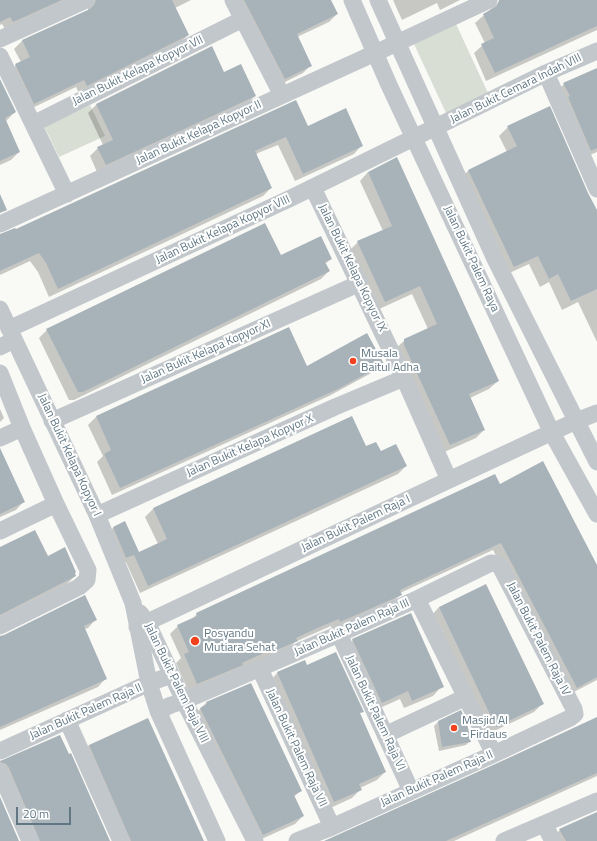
<!DOCTYPE html>
<html>
<head>
<meta charset="utf-8">
<style>
  body { margin:0 }
  #map { position:relative; width:597px; height:841px; overflow:hidden; background:#f9f9f6; font-family:"Titillium Web",sans-serif }
  canvas { display:block }
  .scale { position:absolute; left:16px; top:807px; width:55px; height:18px; box-sizing:border-box; border:2px solid #617784; border-top:0; padding-left:5px; font-size:12px; line-height:14px; white-space:nowrap; color:#617784; -webkit-text-stroke:3px #fff; paint-order:stroke }
</style>
</head>
<body>
<div id="map">
<canvas width="597" height="841"></canvas>
<div class="scale">20 m</div>
</div>
<script>
const c = document.querySelector('canvas').getContext('2d');
c.lineJoin = 'round';
function fillPath(path, color) { c.fillStyle = color; c.fill(path, 'evenodd'); }
const shape = rows => new Path2D(rows.map(r => 'M' + r).join(''));
function trace(path, color, width, dash) { c.strokeStyle = color; c.lineWidth = width; c.lineCap = dash ? 'butt' : 'round'; c.setLineDash(dash || []); c.stroke(path); }
function drawText(font, color, halo, rows, align = 'center') {
  c.font = font + ' "Titillium Web",sans-serif'; c.lineWidth = 4; c.setLineDash([]); c.textBaseline = 'middle'; c.strokeStyle = halo; c.fillStyle = color; for (const [text, x, y, turn = 0] of rows) {
    c.save(); c.translate(x, y); c.rotate((+turn || 0) * Math.PI / 180); c.textAlign = isNaN(turn) ? turn : align; if (halo) c.strokeText(text, 0, 0); c.fillText(text, 0, 0); c.restore();
  }
}
const green = shape([
  [456,24,488,93,446,113,414,44],
  [90,105,105,136,59,157,44,126]
]);
const shadow = shape([
  [0,0,70,0,5,29,2,24,0,25],
  [84,0,191,0,175,8,188,35,180,43,79,93,76,87,26,111,8,73,16,65,21,62,14,49,22,41,88,11,88,4],
  [230,0,330,0,337,14,329,22,297,37,311,65,303,73,277,86],
  [393,0,460,0,440,10,437,3,402,20],
  [501,0,597,0,597,30,486,81,474,53,485,43,475,23],
  [211,47,224,74,255,96,247,104,97,172,90,156,98,148,103,145,88,113,96,105],
  [597,69,597,152,583,158,556,92,564,84],
  [0,81,15,112,6,121,19,152,11,160,0,165],
  [308,127,362,145,354,154,295,181,278,145,258,153,256,155,271,188,263,196,49,297,38,272,30,261,0,275,0,235],
  [508,127,587,194,597,212,597,342,578,302,562,310,549,282,540,287,529,264,505,275,459,180,468,171,507,152,499,136],
  [368,172,498,381,489,389,470,398,484,430,476,438,442,453,396,348,405,340,428,329,412,294,377,310,350,250,358,242,383,231,360,181],
  [280,256,331,259,325,264,329,271,321,279,74,400,69,400,39,338,47,330],
  [288,328,306,367,383,363,375,371,329,396,112,495,97,462,103,456,88,425,96,417],
  [0,409,4,418,0,422],
  [351,417,366,448,380,452,406,466,398,474,140,593,126,562,117,566,105,536,113,528,125,523,139,553,158,544,145,517,153,509],
  [0,453,24,501,16,510,0,517],
  [499,485,597,568,597,680,568,695,493,550,400,593,401,594,393,602,332,630,331,626,295,642,288,649,189,692,176,663,181,658,170,634,178,626,191,620,197,614],
  [0,548,48,557,74,573,75,576,67,584,0,618],
  [439,607,542,704,534,712,488,734,431,616],
  [96,619,88,628,84,629,106,678,98,687,0,730,0,637],
  [353,640,441,687,433,696,404,708,400,699,373,711,345,648],
  [306,666,362,711,359,714,385,772,377,780,360,788,360,790,352,798,326,810,270,681,278,672],
  [251,684,300,791,294,797,303,816,295,824,257,841,192,717,206,703],
  [461,712,470,741,466,745,439,751,434,726,438,722],
  [597,718,597,776,454,841,325,841],
  [89,745,203,841,120,841,81,754],
  [4,761,109,841,29,841,0,775,0,762],
  [597,813,597,841,554,841,552,838,560,830]
]);
const building = shape([
  [0,0,62,0,13,22,10,17,0,22],
  [96,0,172,0,189,35,87,86,84,80,34,104,15,64,30,57,22,40,90,9,94,5],
  [244,0,331,0,338,14,297,34,312,66,285,79],
  [499,0,597,0,597,26,495,73,481,44,494,38,483,14,497,6],
  [212,46,224,72,241,64,256,96,106,165,97,147,113,140,96,104],
  [597,68,597,148,591,151,568,97,570,96,563,83],
  [0,79,16,112,5,118,20,152,0,161],
  [296,100,308,126,346,108,363,146,303,174,286,137,268,145,255,151,272,188,58,289,46,263,39,253,0,271,0,234,15,228,16,229],
  [550,106,588,193,597,210,597,289,571,301,558,274,549,279,538,256,514,267,468,170,517,146,507,126],
  [397,157,499,381,469,394,485,430,450,445,404,345,404,339,437,324,420,286,385,302,357,241,392,226,368,172],
  [0,194,7,210,0,213],
  [265,223,281,255,321,236,332,259,325,262,330,271,83,392,78,392,46,329],
  [289,327,307,366,367,333,384,364,338,389,120,488,104,454,111,450,96,416],
  [352,416,366,446,376,442,381,451,396,444,407,466,148,586,134,555,126,558,113,527,125,521,139,552,167,539,153,508],
  [0,448,25,502,0,514],
  [543,461,597,565,597,677,577,688,501,543,400,590,402,595,340,622,339,619,322,626,296,638,298,641,269,653,268,651,242,663,243,665,197,684,184,654,189,652,177,625,197,616,196,613,495,474,500,484],
  [35,530,48,556,65,547,76,572,75,573,76,576,0,615,0,547],
  [486,584,544,704,496,727,439,607],
  [85,595,97,620,84,626,107,679,0,727,0,636,4,635],
  [411,613,444,687,412,701,408,691,382,703,352,639],
  [336,652,364,712,360,713,386,772,359,784,362,790,334,802,277,672,305,660,307,665],
  [251,683,302,791,294,795,304,816,263,835,200,708,207,704,206,702],
  [461,710,467,723,471,742,442,747,438,721],
  [597,717,597,773,446,841,324,841,498,763],
  [148,718,168,762,204,841,131,841,89,745],
  [60,735,69,754,71,753,110,841,40,841,9,768,6,764,0,762,0,761],
  [0,797,19,841,0,841],
  [597,812,597,841,566,841,559,829]
]);
const street = shape([
  [233,0,282,95],
  [352,0,389,85,552,433,597,514],
  [378,0,495,259,597,462],
  [0,39,86,0],
  [0,56,67,194],
  [546,73,597,189],
  [33,124,243,19],
  [313,188,404,378,449,480],
  [0,224,397,43,489,0],
  [0,309,97,515,133,603,149,683,158,711,217,841],
  [9,329,291,198,546,73,597,51],
  [0,347,14,340],
  [0,373,22,428,56,504,88,570,87,580,79,587,0,626],
  [52,421,360,283],
  [0,438,22,428],
  [97,515,335,407,404,378],
  [0,531,56,504],
  [417,599,494,754],
  [140,613,147,622,184,701,255,841],
  [137,627,449,480,576,421,597,413],
  [339,634,411,791],
  [260,669,332,827],
  [158,711,171,705,184,701,339,634,417,599,491,563,497,564,500,566,574,709,575,714,570,718,494,754,332,827,297,841],
  [67,720,121,841],
  [385,735,466,697],
  [0,751,149,683,172,675],
  [0,772,30,841],
  [544,824,553,841],
  [504,841,597,801]
]);
const markers = [
  [353,361,4,"#f3411d"],
  [195,641,5,"#f3411d"],
  [454,728,4,"#f3411d"]
];
const streetNames = [
  ["Jalan Bukit Kelapa Kopyor VII",138,71,-26],
  ["Jalan Bukit Cemara Indah VIII",516,89,-26],
  ["Jalan Bukit Kelapa Kopyor II",199,133,-25],
  ["Jalan Bukit Kelapa Kopyor VIII",223,230,-25],
  ["Jalan Bukit Palem Raya",471,259,65],
  ["Jalan Bukit Kelapa Kopyor IX",352,268,64],
  ["Jalan Bukit Kelapa Kopyor XI",206,352,-24],
  ["Jalan Bukit Kelapa Kopyor X",250,446,-24],
  ["Jalan Bukit Kelapa Kopyor I",69,455,65],
  ["Jalan Bukit Palem Raja I",356,524,-25],
  ["Jalan Bukit Palem Raja III",352,628,-24],
  ["Jalan Bukit Palem Raja IV",538,639,63],
  ["Jalan Bukit Palem Raja VIII",176,683,64],
  ["Jalan Bukit Palem Raja II",86,712,-24],
  ["Jalan Bukit Palem Raja VI",375,713,65],
  ["Jalan Bukit Palem Raja VII",296,748,65],
  ["Jalan Bukit Palem Raja II",437,779,-24]
];
const poiNames = [
  ["Musala",361,354],
  ["Baitul Adha",361,368],
  ["Posyandu",204,634],
  ["Mutiara Sehat",204,648],
  ["Masjid Al",462,721],
  ["- Firdaus",462,735]
];
fillPath(green, '#d9ded5');
fillPath(shadow, '#0003');
fillPath(building, '#a8b3b9');
trace(street, '#c2c7cb', 17);
for (const [x, y, r, color] of markers) { const dot = new Path2D(); dot.arc(x, y, r, 0, 2 * Math.PI); c.fillStyle = color; c.fill(dot); trace(dot, '#fff', 1.5); }
drawText('12px', '#617784', '#fff', streetNames);
drawText('12px', '#617784', '#fff', poiNames, 'left');
</script>
</body>
</html>
